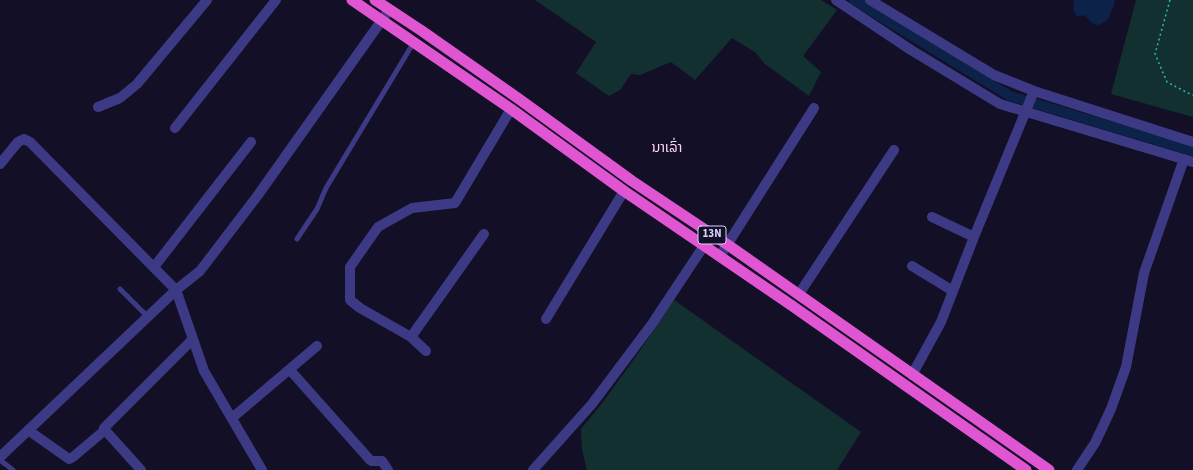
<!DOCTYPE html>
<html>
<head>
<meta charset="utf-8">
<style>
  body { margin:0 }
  canvas { display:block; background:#130f26 }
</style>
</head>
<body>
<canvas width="1193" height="470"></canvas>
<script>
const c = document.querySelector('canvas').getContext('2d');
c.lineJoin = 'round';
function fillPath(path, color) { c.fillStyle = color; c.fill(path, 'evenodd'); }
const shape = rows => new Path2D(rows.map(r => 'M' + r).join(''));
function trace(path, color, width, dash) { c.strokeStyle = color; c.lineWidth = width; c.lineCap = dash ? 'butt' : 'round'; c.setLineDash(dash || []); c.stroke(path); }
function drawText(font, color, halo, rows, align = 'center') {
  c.font = font + ' "Source Sans 3","Noto Sans Lao",sans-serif'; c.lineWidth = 4; c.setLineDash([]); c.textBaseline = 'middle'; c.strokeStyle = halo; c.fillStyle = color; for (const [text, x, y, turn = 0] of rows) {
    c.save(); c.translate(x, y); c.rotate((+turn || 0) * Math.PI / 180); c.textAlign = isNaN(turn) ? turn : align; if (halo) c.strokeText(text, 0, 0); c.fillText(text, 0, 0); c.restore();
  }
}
const green = shape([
  [535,0,821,0,837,10,803,56,821,72,809,96,765,64,755,52,732,38,695,80,671,62,640,75,631,74,620,90,609,96,576,73,596,42],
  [1136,0,1193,0,1193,117,1111,94],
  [674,300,861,432,837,470,587,470,582,450,581,429,600,406,637,355]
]);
const water = shape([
  [1074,0,1115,0,1114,5,1108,19,1099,25,1093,24,1084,15,1077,17,1073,9]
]);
const canal = shape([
  [854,0,1010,96,1193,151]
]);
const path = shape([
  [1170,0,1155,54,1167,82,1188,93,1193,95]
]);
const service = shape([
  [297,239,317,209,326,188,414,42],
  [120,289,148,317],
  [0,460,13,470]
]);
const minor = shape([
  [836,0,911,50,1000,104,1193,162],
  [870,0,994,75,1034,91,1193,142],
  [98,107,120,98,137,84,207,0],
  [175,128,276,0],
  [0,164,18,142,24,139,30,142,176,290,204,371,262,470],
  [932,217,974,237],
  [484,234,411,337,360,308,350,300,350,267,378,227,412,208,455,203,511,109],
  [720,256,814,108],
  [912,266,953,291],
  [154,267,251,142],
  [799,294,894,150],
  [546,319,624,191],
  [411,337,426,351],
  [290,370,370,460,372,461,382,461,388,470],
  [912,375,941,322,974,237,1034,91],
  [232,418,317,346],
  [28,430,69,459,73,457,105,430],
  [0,457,176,290,200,271,258,195,389,10],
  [141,470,105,430,104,428,193,339],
  [533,470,592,404,652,324,711,235],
  [1077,470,1095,443,1111,409,1126,367,1144,273,1184,159]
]);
const trunk = shape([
  [352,0,511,109,624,191,791,305,1026,470],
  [375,0,422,31,519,99,632,181,728,245,1049,470]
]);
const shields = [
  [712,235,28]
];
const shieldNames = [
  ["13N",712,235]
];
const quarterNames = [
  ["ນາເລົ່າ",667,149]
];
fillPath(green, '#12302f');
fillPath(water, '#0c2248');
trace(canal, '#0c2248', 10);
trace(path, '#2fb8b0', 1.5, [2, 3]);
trace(service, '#3d3a85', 5);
trace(minor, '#3d3a85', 10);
trace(trunk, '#e055d1', 11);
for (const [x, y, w] of shields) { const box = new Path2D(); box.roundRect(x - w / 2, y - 9, w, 18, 3); c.fillStyle = '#130f26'; c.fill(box); trace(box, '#d9d4ff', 1); }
drawText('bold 11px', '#d9d4ff', null, shieldNames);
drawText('14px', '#ffd6f0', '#130f26', quarterNames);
</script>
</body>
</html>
